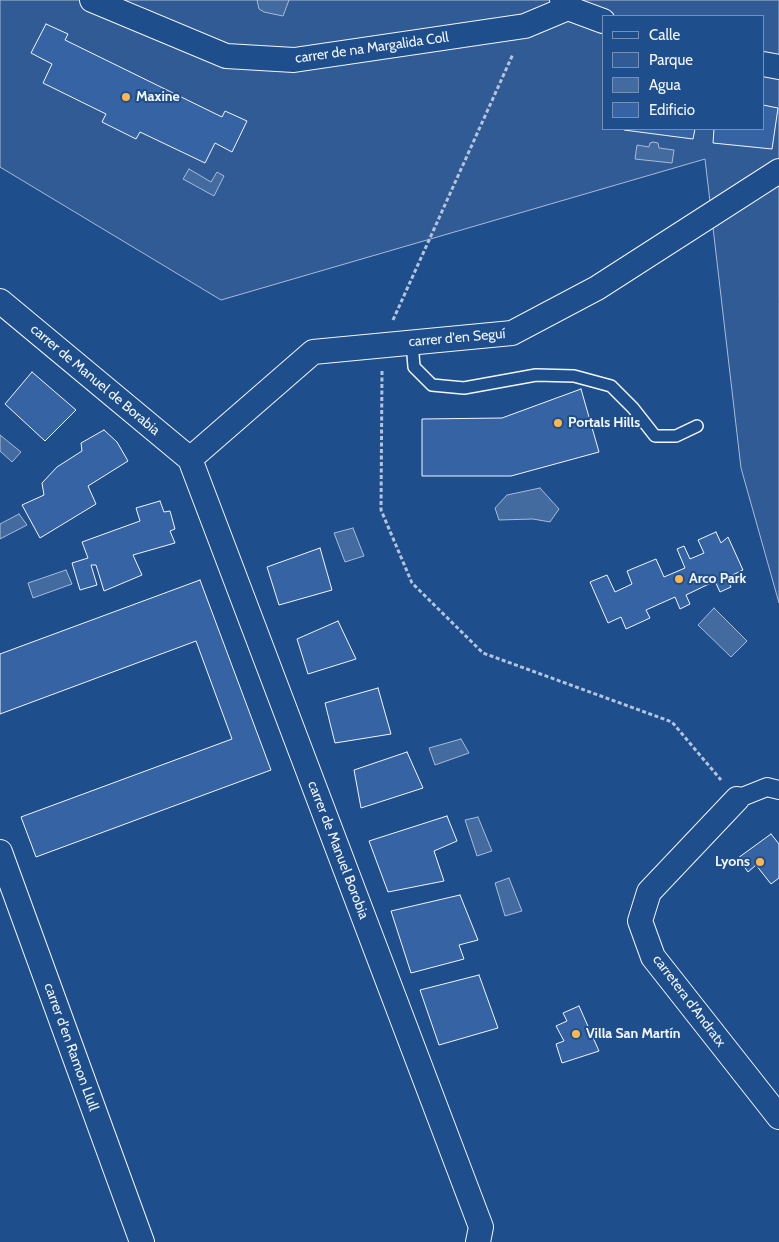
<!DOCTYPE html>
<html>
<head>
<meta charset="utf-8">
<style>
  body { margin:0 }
  #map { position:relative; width:779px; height:1242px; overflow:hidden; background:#1f4e8c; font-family:Cabin,sans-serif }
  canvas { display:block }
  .legend { position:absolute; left:602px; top:15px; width:162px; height:115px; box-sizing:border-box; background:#1f4e8c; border:1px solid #7391ba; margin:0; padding:6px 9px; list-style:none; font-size:15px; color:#f2f6ff }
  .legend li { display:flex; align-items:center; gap:10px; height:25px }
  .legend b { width:25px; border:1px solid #7391ba }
</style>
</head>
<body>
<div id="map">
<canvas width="779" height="1242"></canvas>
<ul class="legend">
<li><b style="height:6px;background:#1f4e8c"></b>Calle</li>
<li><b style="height:14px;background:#305b95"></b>Parque</li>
<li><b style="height:14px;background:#446ba0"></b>Agua</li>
<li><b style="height:14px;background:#3563a3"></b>Edificio</li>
</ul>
</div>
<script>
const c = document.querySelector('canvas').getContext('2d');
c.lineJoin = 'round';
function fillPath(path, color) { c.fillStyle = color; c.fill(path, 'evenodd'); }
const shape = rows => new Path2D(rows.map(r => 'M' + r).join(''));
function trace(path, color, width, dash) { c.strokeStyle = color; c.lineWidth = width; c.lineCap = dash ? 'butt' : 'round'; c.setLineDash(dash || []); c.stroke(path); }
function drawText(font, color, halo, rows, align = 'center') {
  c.font = font + ' Cabin,sans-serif'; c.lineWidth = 4; c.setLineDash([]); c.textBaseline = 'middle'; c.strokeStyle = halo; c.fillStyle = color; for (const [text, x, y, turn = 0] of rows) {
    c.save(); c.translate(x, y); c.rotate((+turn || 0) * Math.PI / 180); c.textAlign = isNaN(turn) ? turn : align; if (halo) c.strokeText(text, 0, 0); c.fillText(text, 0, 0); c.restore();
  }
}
const green = shape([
  [0,0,779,0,779,603,741,468,705,159,221,300,0,167,0,0],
  [603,16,763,16,763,129,603,129,603,16]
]);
const water = shape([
  [257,0,289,0,283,16,264,12,259,9,257,0],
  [653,142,658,143,659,148,674,150,672,163,635,159,637,145,649,147,650,143,653,142],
  [189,169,211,182,217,172,224,176,214,196,183,179,189,169],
  [0,435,21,452,12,462,0,451,0,435],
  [540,488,559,509,550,522,533,519,499,520,495,508,507,495,540,488],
  [19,514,27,525,0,539,0,524,19,514],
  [353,528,364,556,345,562,334,533,353,528],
  [66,570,72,584,33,598,28,583,66,570],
  [714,608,747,641,731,657,698,625,714,608],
  [461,739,469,753,435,765,429,748,461,739],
  [478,817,492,851,477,856,465,820,478,817],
  [509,878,522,911,505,916,495,883,509,878]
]);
const building = shape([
  [46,24,68,34,65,40,222,117,225,111,247,121,232,152,215,143,205,163,140,132,136,139,102,122,106,114,43,83,52,64,31,53,46,24],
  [763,105,778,108,772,149,713,143,714,129,763,129,763,105],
  [624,129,695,129,693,139,624,130,624,129],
  [32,372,76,410,45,441,5,404,32,372],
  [581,389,599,452,511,476,422,476,422,419,502,418,581,389],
  [104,430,117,442,128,461,88,486,96,504,40,538,22,505,44,495,42,483,57,467,82,451,81,443,104,430],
  [160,501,164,512,170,511,175,529,170,531,175,543,133,555,142,575,104,591,96,565,91,565,97,585,80,590,72,563,88,558,82,542,140,521,136,508,160,501],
  [716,532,721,543,728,537,743,570,726,578,731,587,720,592,715,581,686,595,690,604,680,609,675,597,646,610,650,618,626,629,621,617,608,623,590,582,607,575,615,592,632,584,627,571,656,559,664,577,685,568,677,549,684,546,690,559,704,553,698,540,716,532],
  [320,548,332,590,279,605,267,567,320,548],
  [200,580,271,770,36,857,21,817,232,739,196,641,0,714,0,654,200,580],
  [338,621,356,659,308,674,297,639,338,621],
  [378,688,391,734,335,743,325,703,378,688],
  [407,752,423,788,361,808,354,770,407,752],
  [447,816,457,841,434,851,444,881,388,892,369,841,447,816],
  [771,834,779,844,779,878,771,884,756,865,748,872,738,858,771,834],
  [460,895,478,940,459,945,464,959,411,973,391,911,460,895],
  [479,975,498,1028,439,1045,420,990,479,975],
  [579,1006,599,1051,562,1063,556,1044,564,1041,556,1026,567,1021,563,1013,579,1006]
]);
const path = shape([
  [393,320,513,54],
  [382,371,381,510,412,583,483,653,672,722,721,780]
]);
const service = shape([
  [412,342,414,367,432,385,464,388,536,375,574,376,611,386,633,408,655,436,676,436,697,426]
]);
const pedestrian = shape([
  [737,799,767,787,779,790]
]);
const minor = shape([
  [92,0,226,56,294,60,525,26,568,8],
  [562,0,568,8,603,21],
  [763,64,779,67],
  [0,301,190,459,481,1227,478,1242],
  [190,459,313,352,512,333,597,288,779,171],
  [737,799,649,892,640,921,653,957,779,1117],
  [0,852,142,1242]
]);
const markers = [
  [126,97,5,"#ffb74d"],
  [558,423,5,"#ffb74d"],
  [679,579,5,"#ffb74d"],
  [760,862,5,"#ffb74d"],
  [576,1034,5,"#ffb74d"]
];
const streetNames = [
  ["carrer de na Margalida Coll",372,48,-8],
  ["carrer d'en Seguí",457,338,-5],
  ["carrer de Manuel de Borabia",95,380,40],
  ["carrer de Manuel Borobia",338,850,69],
  ["carretera d'Andratx",689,1001,53],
  ["carrer d'en Ramon Llull",71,1047,70]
];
const poiNames = [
  ["Maxine",136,97],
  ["Portals Hills",568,423],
  ["Arco Park",689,579],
  ["Lyons",750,862,"right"],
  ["Villa San Martín",586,1034]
];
fillPath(green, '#305b95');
trace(green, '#a8bbd7', 1);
fillPath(water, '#446ba0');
trace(water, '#a8bbd7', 1);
fillPath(building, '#3563a3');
trace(building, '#f2f6ff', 1);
trace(service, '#f2f6ff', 14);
trace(pedestrian, '#f2f6ff', 20);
trace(minor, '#f2f6ff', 26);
trace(path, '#b3c4dc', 3, [4, 2.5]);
trace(service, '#1f4e8c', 11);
trace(pedestrian, '#1f4e8c', 18);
trace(minor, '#1f4e8c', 24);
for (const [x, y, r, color] of markers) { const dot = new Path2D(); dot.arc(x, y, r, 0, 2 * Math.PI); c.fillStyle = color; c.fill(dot); trace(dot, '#1f4e8c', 2); }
drawText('14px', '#f2f6ff', '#1f4e8c', streetNames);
drawText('bold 14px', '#f2f6ff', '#1f4e8c', poiNames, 'left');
</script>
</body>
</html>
